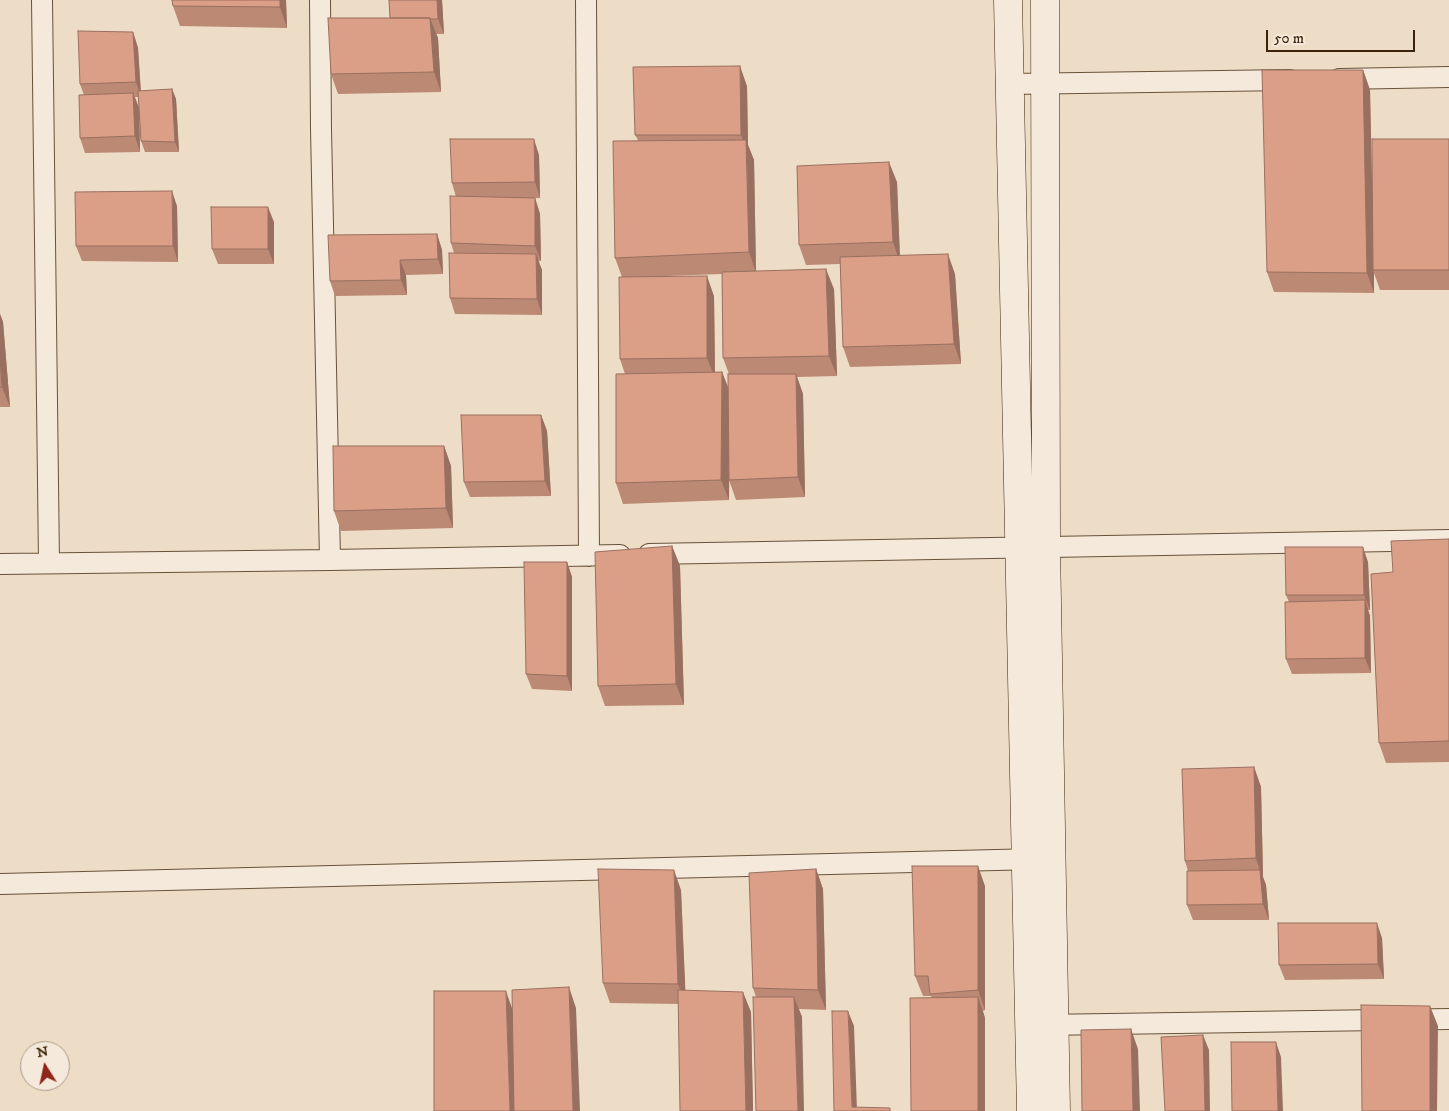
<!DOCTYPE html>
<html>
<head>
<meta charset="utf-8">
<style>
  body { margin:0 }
  #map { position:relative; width:1449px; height:1111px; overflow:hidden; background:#eeddc6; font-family:"IM FELL DW Pica",serif }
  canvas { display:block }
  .north { position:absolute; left:20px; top:1041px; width:50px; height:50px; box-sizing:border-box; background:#f4e9da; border:1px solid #aa9a86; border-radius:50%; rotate:350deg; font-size:14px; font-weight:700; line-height:20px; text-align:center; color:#3b2409 }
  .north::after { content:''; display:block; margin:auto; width:18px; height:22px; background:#8f2418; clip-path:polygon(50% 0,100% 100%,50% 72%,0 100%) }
  .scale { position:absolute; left:1266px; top:30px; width:149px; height:22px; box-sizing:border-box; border:2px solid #3b2409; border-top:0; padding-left:6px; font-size:15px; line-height:18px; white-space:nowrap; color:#3b2409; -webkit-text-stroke:4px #f4e9da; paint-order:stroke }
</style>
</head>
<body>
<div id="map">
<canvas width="1449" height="1111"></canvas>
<div class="north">N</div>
<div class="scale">50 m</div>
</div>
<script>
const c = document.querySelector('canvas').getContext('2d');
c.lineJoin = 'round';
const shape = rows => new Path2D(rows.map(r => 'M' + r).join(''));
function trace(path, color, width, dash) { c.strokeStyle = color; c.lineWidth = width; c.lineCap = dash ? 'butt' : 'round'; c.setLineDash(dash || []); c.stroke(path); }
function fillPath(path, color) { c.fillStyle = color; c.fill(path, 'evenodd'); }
const minor = shape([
  [42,0,49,562],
  [320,0,321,129,330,560],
  [586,0,589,556],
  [1339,79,1449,77],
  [1010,84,1290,80],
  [649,554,1449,540],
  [0,564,330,560,620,555],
  [0,884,1038,859],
  [1041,1025,1449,1019]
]);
const secondary = shape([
  [1008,0,1031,1111],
  [1045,0,1046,546,1056,1111]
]);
const wall = shape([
  [172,0,286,0,287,28,180,26,173,6],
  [389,0,442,0,444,34,436,34,438,38,441,92,338,94,331,74,390,18],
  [133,32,138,48,141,91,172,89,176,99,179,152,145,152,141,141,139,97,135,97,139,108,140,152,85,153,80,138,84,95,80,84],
  [1363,70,1370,90,1372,202,1449,139,1449,290,1380,290,1374,273,1374,293,1274,292,1267,272],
  [747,86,748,145,754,160,756,271,834,289,837,376,797,377,803,394,805,497,736,500,729,480,729,500,623,504,616,483,625,374,620,359,622,277,615,258,638,140,635,135],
  [722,274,723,358,729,374,728,389,722,372,715,372,714,296,666,276],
  [539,155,540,198,517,198,535,198,540,214,541,261,538,261,542,270,542,315,455,314,450,298,454,253,451,243,456,197,452,183],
  [897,182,900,255,955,274,961,364,850,367,843,347,840,264,806,265,799,245],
  [177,206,178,262,82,261,76,246],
  [274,222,274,264,218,264,212,249],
  [437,234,442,250,443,274,406,275,407,295,335,296,330,281],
  [0,314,3,322,10,407,0,407],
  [541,415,547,431,551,496,470,497,464,482],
  [444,446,451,466,453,528,341,531,334,511],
  [1449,539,1449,762,1386,763,1379,743,1393,572],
  [672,546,680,566,684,705,605,706,598,686],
  [567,562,572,577,572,691,532,689,526,674],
  [1368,562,1370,610,1368,610,1370,616,1371,673,1292,674,1286,659,1289,602,1286,595],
  [1254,767,1261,787,1263,877,1266,885,1269,920,1193,920,1187,905,1188,871,1185,861],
  [816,869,823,889,826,1010,799,1009,802,1017,756,997,753,988],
  [985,886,985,1010,983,1011,985,1018,932,998,931,996,923,996,915,976],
  [681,890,685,990,751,1012,753,1111,680,1111,679,1004,610,1003,603,983],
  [1382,938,1384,979,1285,980,1279,965]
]);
const shadedWall = shape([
  [280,0,286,0,287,28,280,7],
  [437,0,442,0,444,34,438,19],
  [430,18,438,38,441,92,434,72],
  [133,32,138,48,141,97,136,82],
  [740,66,747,86,748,145,754,160,756,273,749,252,747,150,741,135],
  [1363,70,1370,90,1374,270,1373,270,1374,273,1374,293,1367,273],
  [172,89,176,99,179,152,175,142],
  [133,93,139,108,140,152,135,136],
  [534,139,539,155,540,198,535,182],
  [889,162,897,182,900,263,893,242],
  [172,191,177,206,178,262,173,246],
  [535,198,540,214,541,261,535,246],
  [268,207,274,222,274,264,268,249],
  [437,234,442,250,443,274,438,259],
  [536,254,542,270,542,315,537,299],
  [948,254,955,274,961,364,954,344],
  [400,260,406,275,407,295,401,280],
  [826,269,834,289,837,376,829,356],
  [707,276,714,296,715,378,707,358],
  [0,314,3,322,10,407,2,387,0,357],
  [722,372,730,392,729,500,721,480],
  [796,374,803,394,805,497,798,477],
  [541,415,547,431,551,496,545,481],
  [444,446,451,466,453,528,446,508],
  [672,546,680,566,684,705,676,684],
  [1363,547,1368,562,1370,610,1364,595],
  [567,562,572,577,572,691,567,676],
  [1365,600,1370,616,1371,673,1365,658],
  [1254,767,1261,787,1263,877,1266,885,1269,920,1263,904,1260,871,1256,858],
  [978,866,985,886,985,1010,978,990],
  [816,869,823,889,826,1010,818,990],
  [674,870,681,890,686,1004,678,984],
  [1377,923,1382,938,1384,979,1378,964],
  [569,987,576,1008,580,1111,573,1111],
  [506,991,513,1011,516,1111,510,1111],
  [743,992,751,1012,753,1111,746,1111],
  [794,997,802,1017,804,1111,798,1111],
  [978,997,985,1018,985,1111,978,1111],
  [1430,1006,1438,1026,1437,1111,1430,1111],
  [848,1011,854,1026,857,1111,852,1107],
  [1131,1029,1138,1049,1140,1111,1133,1111],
  [1203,1035,1209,1050,1210,1111,1205,1111],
  [1276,1042,1281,1057,1283,1111,1278,1111]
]);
const building = shape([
  [172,0,280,0,280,7,173,6,172,0],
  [389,0,437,0,438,19,430,19,430,18,390,18,389,0],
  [328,18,430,18,434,72,331,74,328,18],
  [78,31,133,32,136,82,80,84,78,31],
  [740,66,741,135,635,135,633,67,740,66],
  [1262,70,1363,70,1367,273,1267,272,1262,70],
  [172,89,175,142,141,141,138,91,172,89],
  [133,93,135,136,80,138,79,95,133,93],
  [450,139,534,139,535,182,452,183,450,139],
  [1372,139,1449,139,1449,270,1373,270,1372,139],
  [746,140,749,252,615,258,613,141,746,140],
  [889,162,893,242,799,245,797,166,889,162],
  [172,191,173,246,76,246,75,192,172,191],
  [450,196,535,198,535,246,451,243,450,196],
  [211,207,268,207,268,249,212,249,211,207],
  [437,234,438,259,400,260,401,280,330,281,328,235,437,234],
  [449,253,536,254,537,299,450,298,449,253],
  [948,254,954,344,843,347,840,257,948,254],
  [826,269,829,356,723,358,722,272,826,269],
  [707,276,707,358,620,359,619,277,707,276],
  [0,357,2,387,0,387,0,357],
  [722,372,721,480,616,483,616,374,722,372],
  [728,374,796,374,798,477,729,480,728,374],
  [461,415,541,415,545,481,464,482,461,415],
  [333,446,444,446,446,508,334,511,333,446],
  [1449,539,1449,741,1379,743,1371,574,1393,572,1391,541,1449,539],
  [672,546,676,684,598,686,595,552,672,546],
  [1285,547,1363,547,1364,595,1286,595,1285,547],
  [524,562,567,562,567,676,526,674,524,562],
  [1365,600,1365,658,1286,659,1285,602,1365,600],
  [1254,767,1256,858,1185,861,1182,769,1254,767],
  [912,866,978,866,978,990,930,994,928,976,915,976,912,866],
  [598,869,674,870,678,984,603,983,598,869],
  [816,869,818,990,753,988,749,873,816,869],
  [1260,870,1263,904,1187,905,1187,871,1260,870],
  [1278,923,1377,923,1378,964,1279,965,1278,923],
  [569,987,573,1111,514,1111,512,990,569,987],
  [678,990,743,992,746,1111,680,1111,678,990],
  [434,991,506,991,510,1111,434,1111,434,991],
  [753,997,794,997,798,1111,756,1111,753,997],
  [978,997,978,1111,911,1111,910,998,978,997],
  [1361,1005,1430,1006,1430,1111,1362,1111,1361,1005],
  [832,1011,848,1011,852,1107,890,1108,890,1111,834,1111,832,1011],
  [1131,1029,1133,1111,1082,1111,1081,1030,1131,1029],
  [1203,1035,1205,1111,1165,1111,1161,1037,1203,1035],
  [1231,1042,1276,1042,1278,1111,1232,1111,1231,1042]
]);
trace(minor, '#685238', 22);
trace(secondary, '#3b2409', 29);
trace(minor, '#f4e9da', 20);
trace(secondary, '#f4e9da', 28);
fillPath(wall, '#bc8975');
fillPath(shadedWall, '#996f5f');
fillPath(building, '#db9f88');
trace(building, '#996f5f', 1);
</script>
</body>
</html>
